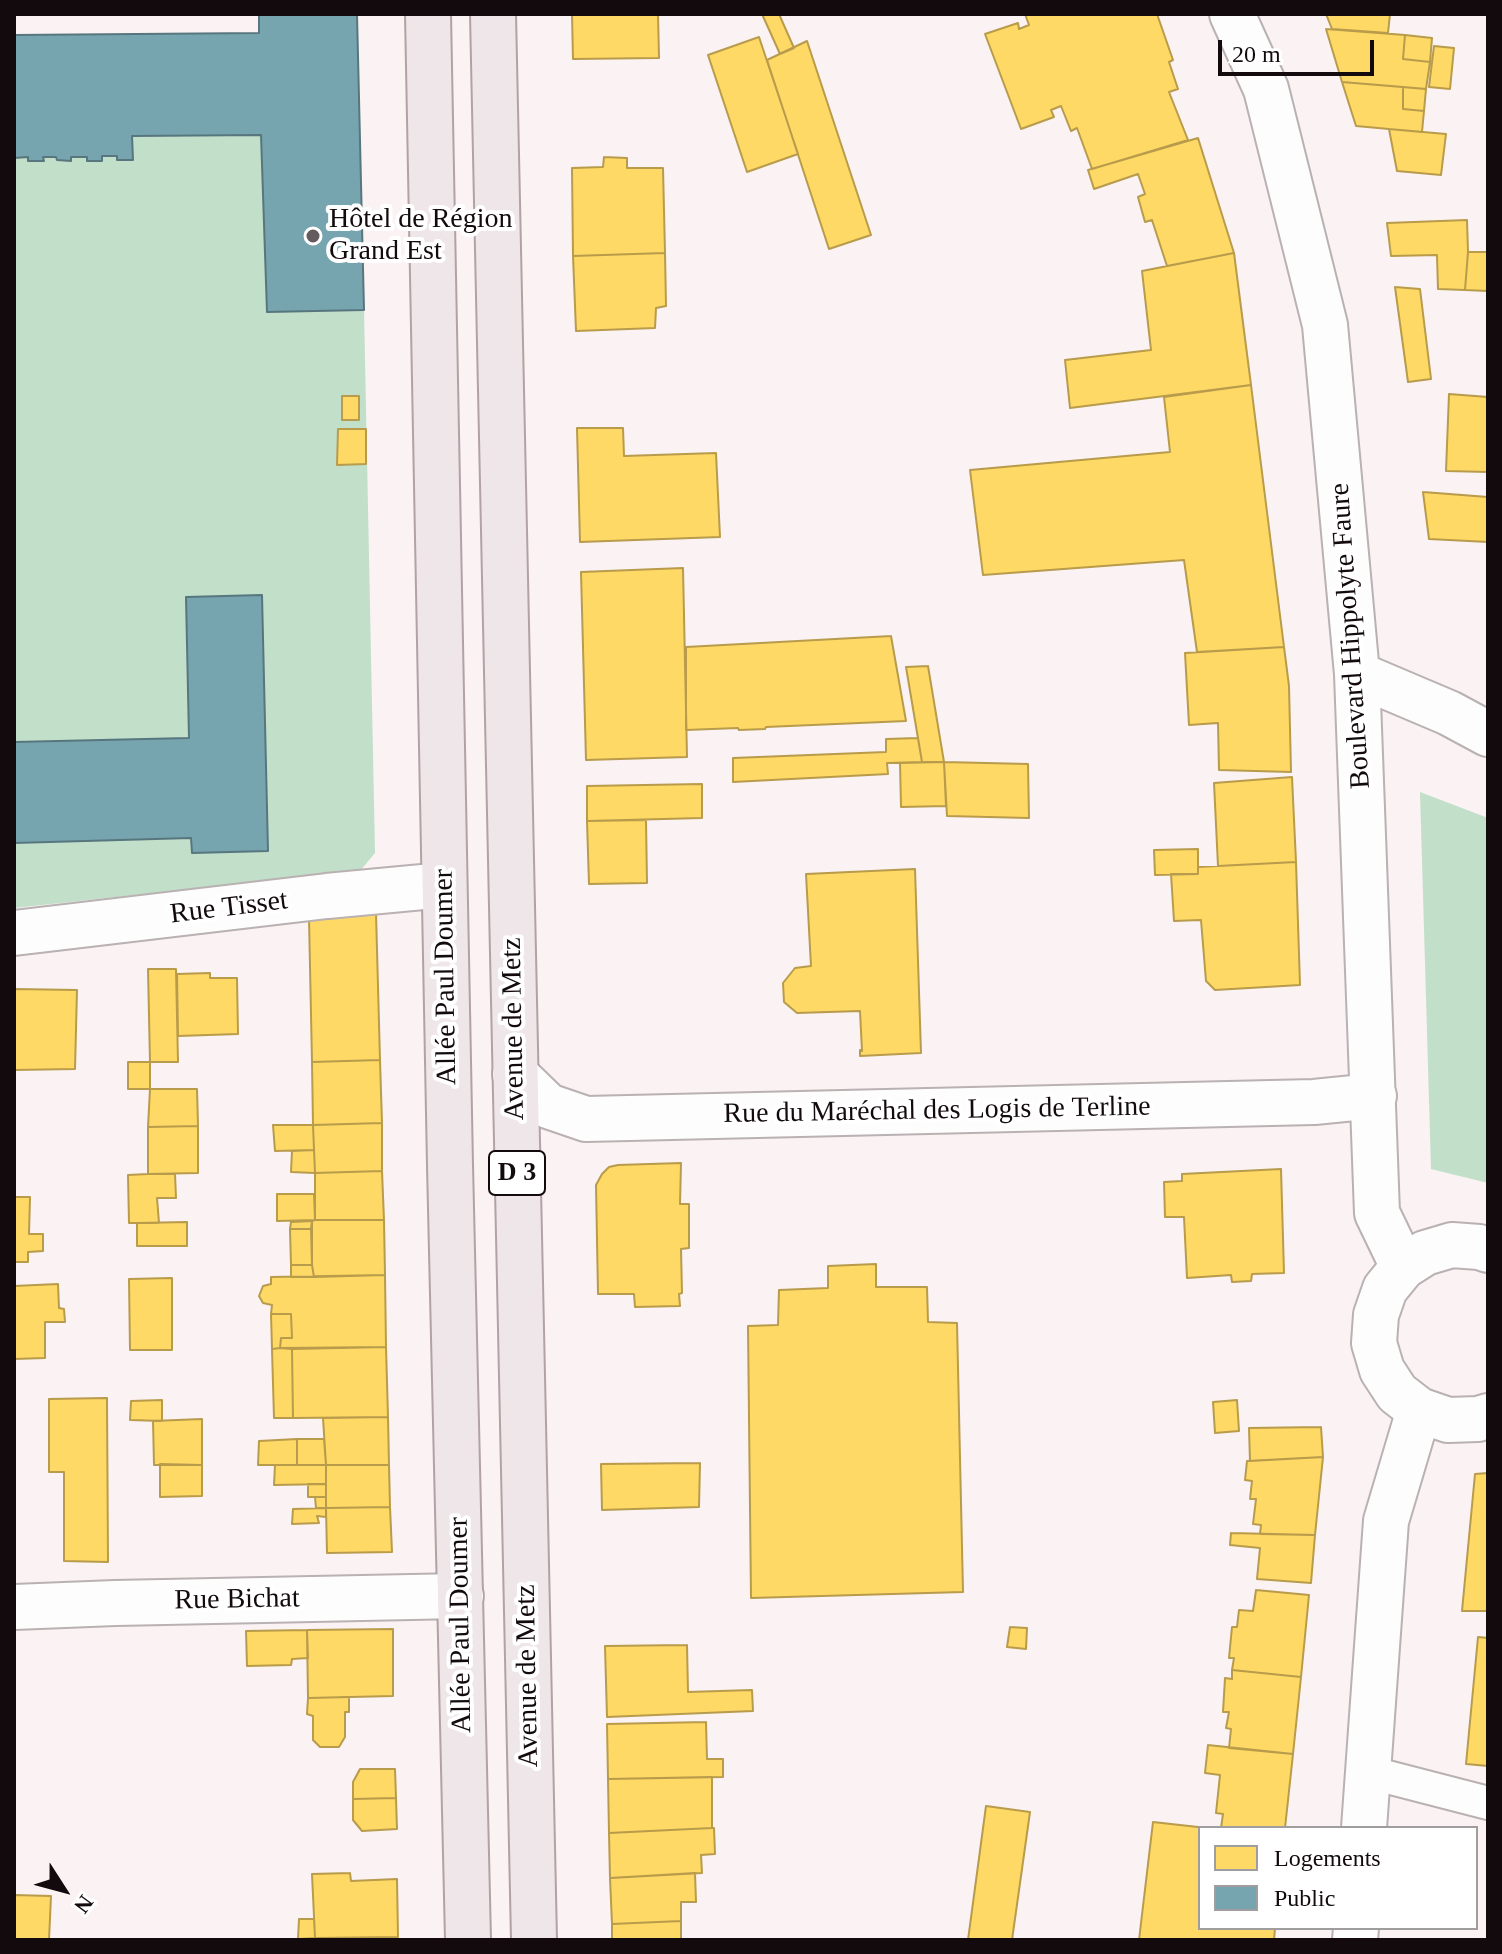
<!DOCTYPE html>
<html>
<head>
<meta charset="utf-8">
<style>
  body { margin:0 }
  #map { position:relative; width:1502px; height:1954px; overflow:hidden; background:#faf2f3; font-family:"Times New Roman",serif }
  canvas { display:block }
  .frame { position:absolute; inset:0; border:16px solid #120a0c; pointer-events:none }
  .legend { position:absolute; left:1198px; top:1826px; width:280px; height:104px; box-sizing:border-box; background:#fff; border:2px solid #a09d9e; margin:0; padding:10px 14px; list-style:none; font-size:24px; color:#120a0c }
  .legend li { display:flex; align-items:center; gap:16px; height:40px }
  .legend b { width:40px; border:2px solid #a09d9e }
  .north { position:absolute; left:24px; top:1850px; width:80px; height:80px; -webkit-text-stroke:6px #fff; paint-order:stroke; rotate:126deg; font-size:22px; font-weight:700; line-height:32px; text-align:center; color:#120a0c }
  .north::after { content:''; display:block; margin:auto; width:28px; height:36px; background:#120a0c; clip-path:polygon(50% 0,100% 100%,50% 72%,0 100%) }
  .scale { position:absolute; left:1218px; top:40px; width:156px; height:36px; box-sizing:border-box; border:4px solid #120a0c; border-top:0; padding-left:10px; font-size:24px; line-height:28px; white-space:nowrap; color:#120a0c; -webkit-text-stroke:6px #fff; paint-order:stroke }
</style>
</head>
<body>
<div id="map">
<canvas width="1502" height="1954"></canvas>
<div class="frame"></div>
<ul class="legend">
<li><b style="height:22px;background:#ffd966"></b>Logements</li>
<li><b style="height:22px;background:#76a5af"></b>Public</li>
</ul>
<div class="north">N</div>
<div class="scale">20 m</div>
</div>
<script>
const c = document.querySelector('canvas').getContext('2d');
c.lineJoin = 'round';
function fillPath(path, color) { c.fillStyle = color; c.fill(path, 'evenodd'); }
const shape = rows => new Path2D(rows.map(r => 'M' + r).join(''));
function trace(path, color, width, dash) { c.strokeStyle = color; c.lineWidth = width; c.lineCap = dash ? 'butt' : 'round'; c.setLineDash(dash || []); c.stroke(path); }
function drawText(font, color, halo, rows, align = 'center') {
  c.font = font + ' "Times New Roman",serif'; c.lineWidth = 8; c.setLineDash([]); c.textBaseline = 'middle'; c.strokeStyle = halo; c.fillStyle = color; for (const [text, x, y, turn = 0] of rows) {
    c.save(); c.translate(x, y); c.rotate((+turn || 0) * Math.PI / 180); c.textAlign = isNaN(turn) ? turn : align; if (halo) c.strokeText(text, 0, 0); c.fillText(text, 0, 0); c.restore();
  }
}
const green = shape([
  [261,135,267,312,364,310,375,853,360,871,14,908,14,843,191,838,192,853,268,850,261,595,186,598,189,738,14,742,14,157,28,157,29,161,43,161,43,157,56,157,57,160,71,161,71,157,87,157,102,161,102,156,116,156,117,160,132,160,132,136],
  [1420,792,1488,818,1488,1183,1431,1169]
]);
const homes = shape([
  [572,14,658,14,659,58,573,59,572,14],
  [762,14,779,14,794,48,780,54,762,14],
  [1025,14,1157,14,1173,60,1169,62,1178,89,1169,92,1188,140,1092,169,1077,128,1071,131,1061,106,1051,110,1054,117,1021,129,985,34,1018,23,1019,29,1029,25,1025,14],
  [1326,14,1390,14,1388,33,1332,29,1326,14],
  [1326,29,1405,35,1403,59,1430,62,1426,89,1342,82,1326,29],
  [1405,35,1432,38,1430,62,1403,59,1405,35],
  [759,37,798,154,747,172,708,55,759,37],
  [807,41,871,235,829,249,767,60,807,41],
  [1434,46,1454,48,1450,89,1429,87,1434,46],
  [1342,82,1403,87,1403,109,1424,111,1422,132,1356,126,1342,82],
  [1403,87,1426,89,1424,111,1403,109,1403,87],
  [1389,129,1446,134,1441,175,1397,171,1389,129],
  [1198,138,1234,253,1167,266,1152,220,1145,222,1138,197,1145,194,1138,174,1094,189,1088,170,1198,138],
  [604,157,627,158,627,168,663,168,665,253,573,256,572,168,603,167,604,157],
  [1467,220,1468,252,1465,290,1438,289,1437,255,1391,256,1387,223,1467,220],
  [1468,252,1488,252,1488,291,1465,290,1468,252],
  [665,253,666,306,656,308,655,328,576,331,573,256,665,253],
  [1234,253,1251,385,1070,408,1065,360,1151,350,1142,271,1234,253],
  [1395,287,1420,289,1431,379,1408,382,1395,287],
  [1251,385,1284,647,1197,652,1184,560,983,575,970,470,1170,452,1164,397,1251,385],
  [1449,394,1488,397,1488,472,1446,471,1449,394],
  [342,396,359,396,359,420,342,420,342,396],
  [577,428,623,428,624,456,716,453,720,537,580,542,577,428],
  [338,429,366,429,366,464,337,465,338,429],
  [1423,492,1488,497,1488,542,1429,539,1423,492],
  [683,568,687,757,586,760,581,572,683,568],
  [891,636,906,721,766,727,765,729,739,730,738,728,686,730,686,647,891,636],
  [1284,647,1289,686,1291,772,1219,770,1218,723,1189,725,1185,653,1284,647],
  [928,666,944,762,922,762,906,667,928,666],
  [918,738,922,762,887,763,888,774,733,782,733,758,886,752,886,739,918,738],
  [944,762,1028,764,1029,818,947,816,944,762],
  [944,762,946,806,901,807,900,763,944,762],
  [1292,777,1296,862,1218,866,1214,783,1292,777],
  [702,784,702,818,587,821,587,786,702,784],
  [646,820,647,883,589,884,587,821,646,820],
  [1198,849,1198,874,1155,875,1154,850,1198,849],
  [1296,862,1300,985,1215,990,1206,981,1201,920,1174,921,1171,874,1198,874,1198,867,1296,862],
  [915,869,921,1053,860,1056,860,1050,862,1051,860,1011,797,1013,784,1002,783,983,795,968,811,966,806,874,915,869],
  [376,913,380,1060,312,1062,309,918,376,913],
  [148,969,176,969,178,1062,150,1062,148,969],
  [210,973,210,978,237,978,238,1034,178,1036,177,974,210,973],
  [14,989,77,990,75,1069,14,1070,14,989],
  [380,1060,382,1123,313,1125,312,1062,380,1060],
  [128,1062,150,1062,150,1089,128,1089,128,1062],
  [150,1089,197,1089,198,1126,148,1127,150,1089],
  [382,1123,382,1171,315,1173,313,1125,382,1123],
  [273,1125,313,1125,314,1150,275,1151,273,1125],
  [198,1126,198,1173,148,1174,148,1127,198,1126],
  [314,1150,315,1173,291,1172,292,1151,314,1150],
  [681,1163,680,1204,689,1204,689,1248,681,1249,682,1293,679,1294,680,1306,635,1307,634,1294,598,1294,596,1185,602,1174,609,1167,618,1165,681,1163],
  [1281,1169,1284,1273,1252,1274,1251,1281,1232,1282,1231,1275,1187,1278,1184,1217,1165,1217,1164,1182,1182,1181,1182,1174,1281,1169],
  [382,1171,384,1220,315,1220,315,1173,382,1171],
  [148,1174,175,1174,176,1198,157,1198,159,1223,129,1223,128,1175,148,1174],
  [277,1194,314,1194,315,1220,277,1221,277,1194],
  [14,1197,30,1197,29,1234,43,1234,43,1251,28,1252,28,1262,14,1262,14,1197],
  [315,1220,384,1220,385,1275,314,1277,312,1265,312,1221,315,1220],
  [312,1221,311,1229,290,1229,291,1222,312,1221],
  [187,1222,187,1246,137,1246,137,1223,187,1222],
  [290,1229,311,1229,312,1265,291,1265,290,1229],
  [876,1264,876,1287,927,1287,928,1322,957,1323,963,1592,751,1598,748,1326,778,1325,779,1290,828,1288,828,1266,876,1264],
  [291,1265,312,1265,314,1277,291,1277,291,1265],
  [385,1275,386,1347,280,1348,281,1338,292,1338,291,1314,271,1314,272,1305,263,1303,259,1296,263,1286,271,1284,271,1277,385,1275],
  [172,1278,172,1350,130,1350,129,1279,172,1278],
  [58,1284,59,1308,64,1309,65,1322,45,1322,45,1358,14,1359,14,1286,58,1284],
  [271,1314,291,1314,292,1338,281,1338,280,1348,272,1349,271,1314],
  [386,1347,388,1417,293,1418,292,1349,386,1347],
  [280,1348,292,1349,293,1418,274,1418,272,1349,280,1348],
  [107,1398,108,1562,64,1561,64,1472,49,1472,49,1399,107,1398],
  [162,1400,162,1421,130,1420,131,1401,162,1400],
  [1237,1400,1239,1431,1215,1433,1213,1402,1237,1400],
  [388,1417,389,1465,326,1465,323,1418,388,1417],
  [202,1419,202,1465,154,1465,153,1421,202,1419],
  [1321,1427,1323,1457,1250,1461,1249,1428,1321,1427],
  [297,1439,324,1439,326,1465,297,1465,297,1439],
  [297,1439,297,1465,258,1465,259,1441,297,1439],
  [1323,1457,1315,1535,1260,1534,1261,1525,1253,1524,1256,1499,1250,1499,1252,1481,1245,1480,1247,1461,1323,1457],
  [700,1463,699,1507,602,1510,601,1464,700,1463],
  [160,1464,202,1465,202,1496,160,1497,160,1464],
  [275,1465,326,1465,326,1484,274,1485,275,1465],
  [326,1465,389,1465,390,1507,326,1508,326,1465],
  [1488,1473,1488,1611,1462,1611,1475,1474,1488,1473],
  [308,1484,326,1484,326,1497,308,1497,308,1484],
  [315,1497,326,1497,326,1508,316,1508,315,1497],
  [390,1507,392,1552,327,1553,326,1508,390,1507],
  [326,1508,326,1517,317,1516,319,1523,292,1524,293,1509,326,1508],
  [1231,1533,1315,1535,1311,1583,1257,1579,1260,1548,1230,1545,1231,1533],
  [1256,1590,1309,1595,1301,1677,1232,1670,1234,1658,1229,1658,1232,1627,1237,1627,1239,1610,1253,1611,1256,1590],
  [1010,1627,1027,1628,1026,1649,1007,1647,1010,1627],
  [393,1629,393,1696,308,1698,307,1630,393,1629],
  [307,1630,308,1658,292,1659,291,1665,247,1666,246,1631,307,1630],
  [1478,1637,1488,1638,1488,1766,1466,1764,1478,1637],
  [687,1645,688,1692,752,1690,753,1711,607,1717,605,1646,687,1645],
  [1232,1670,1301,1677,1293,1754,1229,1748,1231,1729,1226,1728,1229,1712,1223,1712,1225,1678,1232,1679,1232,1670],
  [349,1697,349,1712,345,1712,345,1737,339,1747,320,1747,313,1740,313,1716,307,1714,308,1698,349,1697],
  [706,1722,707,1759,723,1759,723,1777,608,1779,607,1724,706,1722],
  [1208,1745,1293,1754,1285,1828,1221,1828,1223,1814,1216,1813,1220,1775,1205,1773,1208,1745],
  [360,1769,395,1769,396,1798,353,1799,353,1782,360,1769],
  [712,1777,712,1828,609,1833,608,1779,712,1777],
  [396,1798,397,1829,362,1831,353,1820,353,1799,396,1798],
  [986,1806,1030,1812,1012,1940,968,1940,986,1806],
  [1153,1822,1207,1828,1200,1828,1200,1928,1275,1928,1274,1940,1139,1940,1153,1822],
  [712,1828,714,1828,715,1854,701,1855,702,1873,610,1878,609,1833,712,1828],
  [350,1873,351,1881,397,1879,398,1937,315,1938,312,1874,350,1873],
  [695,1873,696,1902,681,1902,681,1921,612,1924,610,1878,695,1873],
  [14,1895,51,1896,49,1940,14,1940,14,1895],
  [299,1919,314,1919,315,1938,298,1939,299,1919],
  [681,1921,681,1940,612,1940,612,1924,681,1921]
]);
const public = shape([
  [259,14,357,14,364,310,267,312,261,135,132,136,133,160,117,160,117,156,102,156,102,161,87,161,87,157,71,157,71,161,57,160,56,157,43,157,44,161,28,161,28,157,14,158,14,35,259,33,259,14],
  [262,595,268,851,192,853,191,838,14,843,14,742,189,738,186,597,262,595]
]);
const service = shape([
  [1368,1772,1488,1803]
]);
const minor = shape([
  [1232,14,1266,89,1325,325,1357,674,1377,1213,1403,1267],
  [1357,674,1449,713,1488,734],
  [14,933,327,896,444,885],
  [515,1074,548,1106,586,1119,1314,1102,1374,1096],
  [1488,1250,1479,1247,1452,1245,1425,1253,1403,1267,1385,1289,1376,1315,1374,1343,1382,1370,1397,1393,1419,1410,1448,1420,1478,1419,1488,1416],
  [14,1607,115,1603,461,1596],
  [1364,1828,1386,1521,1419,1410],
  [1355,1940,1356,1928]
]);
const primary = shape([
  [428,14,450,1165,468,1940],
  [493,14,534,1940]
]);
const markers = [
  [313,236,8,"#635b5d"]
];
const shields = [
  [517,1173,56]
];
const shieldNames = [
  ["D 3",517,1173]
];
const poiNames = [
  ["Hôtel de Région",329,220],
  ["Grand Est",329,252]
];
const streetNames = [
  ["Boulevard Hippolyte Faure",1351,636,-94],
  ["Rue Tisset",229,908,-7],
  ["Allée Paul Doumer",446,977,-91],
  ["Avenue de Metz",514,1029,-91],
  ["Rue du Maréchal des Logis de Terline",937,1111,-1],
  ["Rue Bichat",237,1600,-1],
  ["Allée Paul Doumer",461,1625,-91],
  ["Avenue de Metz",528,1676,-91]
];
fillPath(green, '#c2dfca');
fillPath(homes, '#ffd966');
trace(homes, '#b89b4b', 2);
fillPath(public, '#76a5af');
trace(public, '#58767e', 2);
trace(service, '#b9b1b2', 36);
trace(minor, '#b9b1b2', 48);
trace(primary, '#b2a2a5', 48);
trace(service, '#fefdfd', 32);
trace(minor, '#fefdfd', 44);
trace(primary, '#eee6e8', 44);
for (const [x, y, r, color] of markers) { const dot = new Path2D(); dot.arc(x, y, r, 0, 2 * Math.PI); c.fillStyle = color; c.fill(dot); trace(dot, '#fff', 3); }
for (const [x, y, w] of shields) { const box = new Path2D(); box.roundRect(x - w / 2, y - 22, w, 44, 6); c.fillStyle = '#fff'; c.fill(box); trace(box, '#120a0c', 2); }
drawText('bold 26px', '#120a0c', null, shieldNames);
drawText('28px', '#120a0c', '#fff', poiNames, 'left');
drawText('28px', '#120a0c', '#fff', streetNames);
</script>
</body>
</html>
